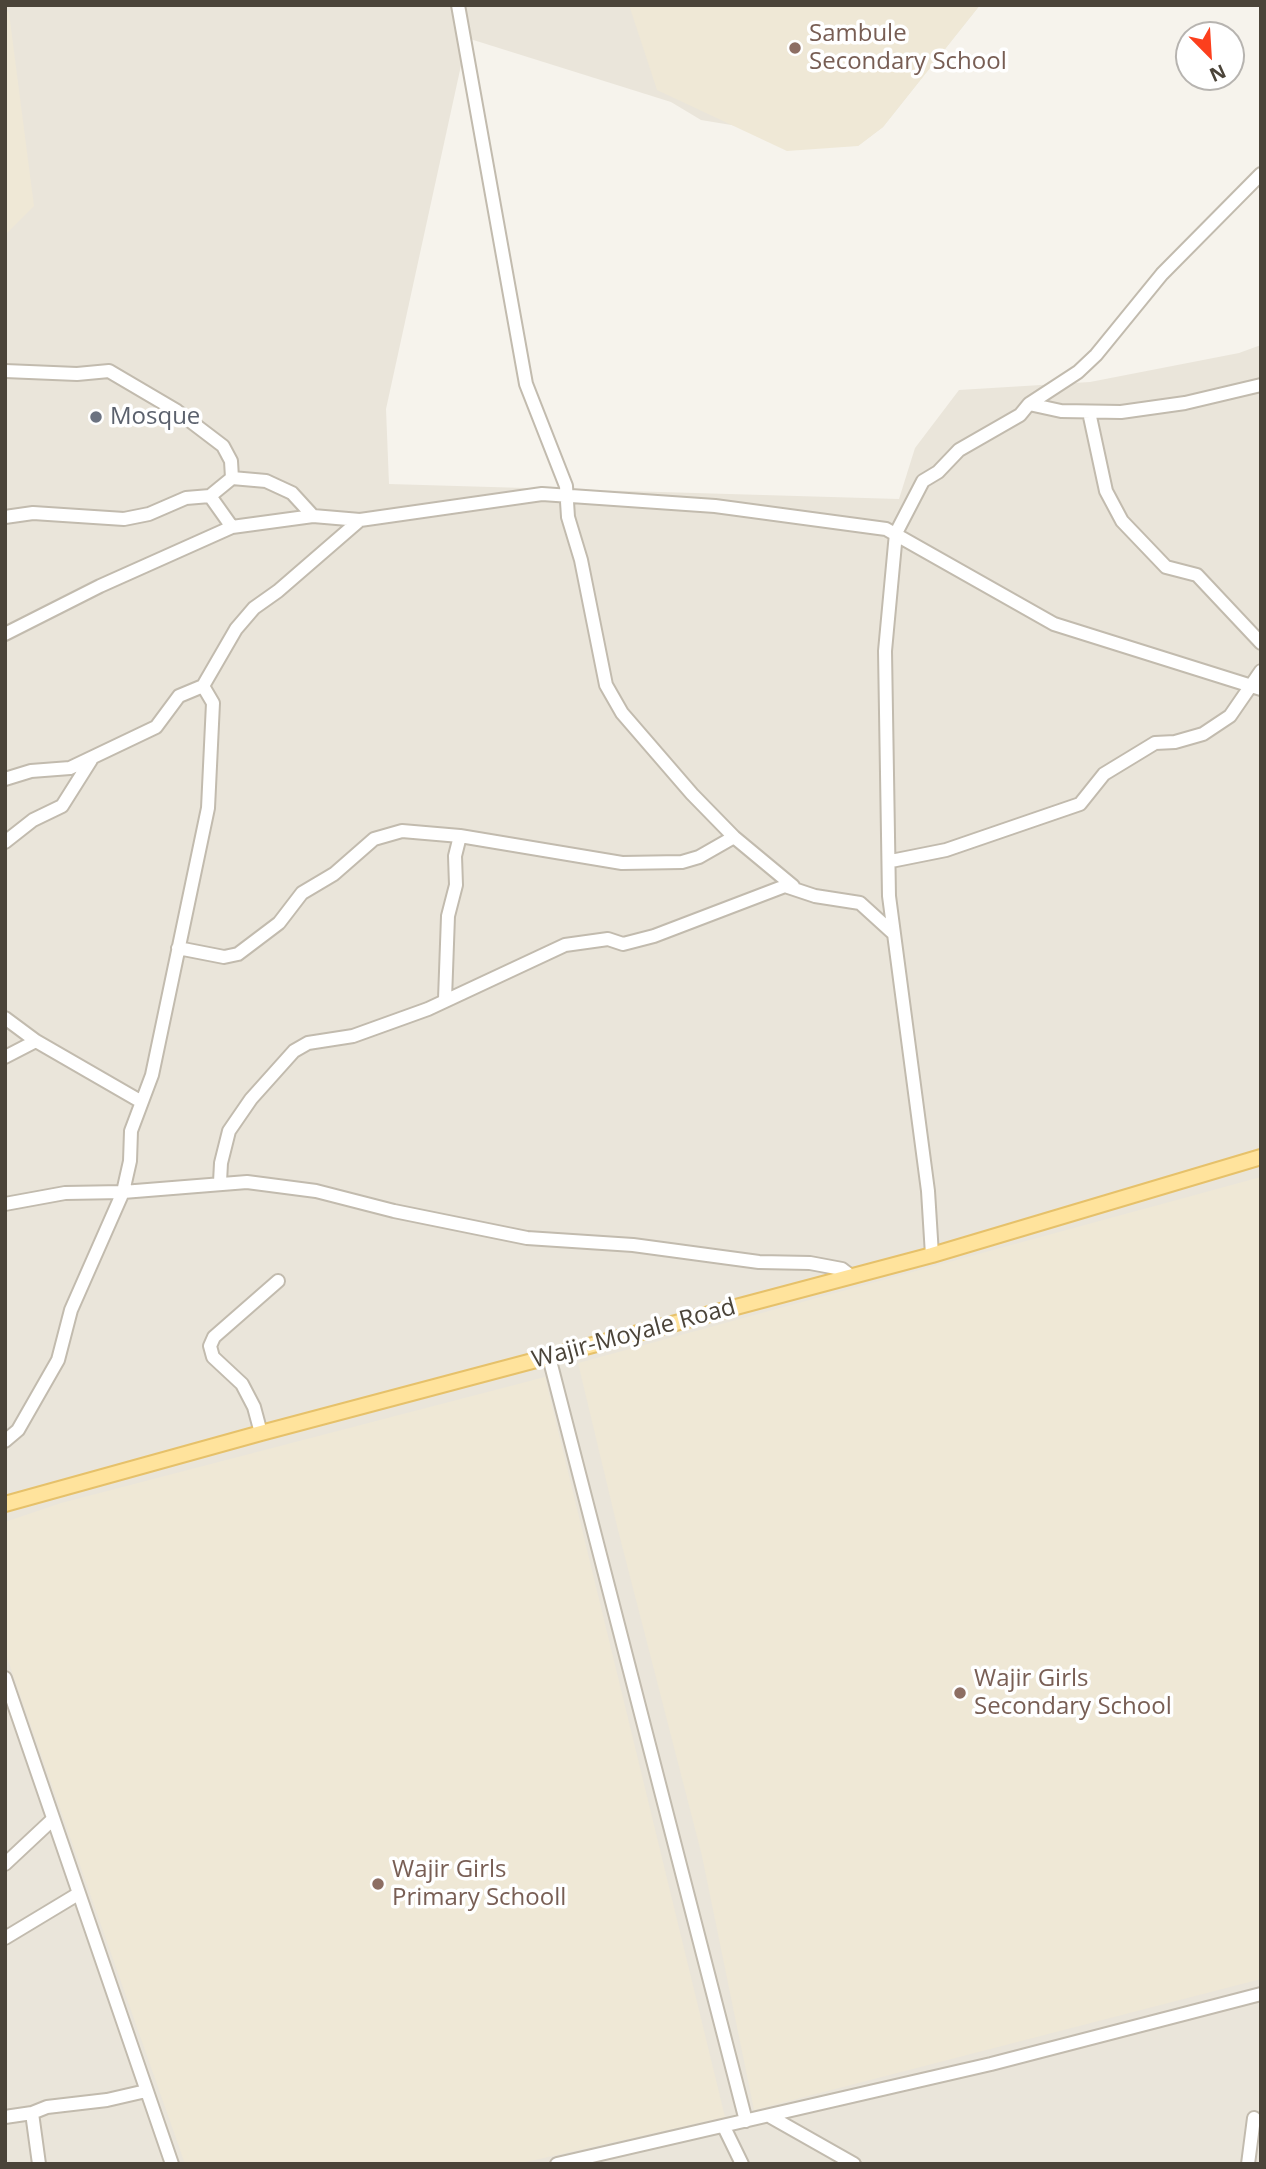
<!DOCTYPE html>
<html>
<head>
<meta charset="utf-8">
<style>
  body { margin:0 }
  #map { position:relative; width:1266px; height:2169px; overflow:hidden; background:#f6f3ec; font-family:"Open Sans",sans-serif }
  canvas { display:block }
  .frame { position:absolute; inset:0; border:7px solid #4b4439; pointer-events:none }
  .north { position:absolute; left:1175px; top:21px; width:70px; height:70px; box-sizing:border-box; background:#fff; border:2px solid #b7b4b0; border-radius:50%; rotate:156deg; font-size:19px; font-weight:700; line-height:28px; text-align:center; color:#4b4439 }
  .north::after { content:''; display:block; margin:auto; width:24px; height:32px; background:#fc3f1d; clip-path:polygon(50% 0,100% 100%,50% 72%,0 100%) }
</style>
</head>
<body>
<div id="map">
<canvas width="1266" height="2169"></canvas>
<div class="frame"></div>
<div class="north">N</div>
</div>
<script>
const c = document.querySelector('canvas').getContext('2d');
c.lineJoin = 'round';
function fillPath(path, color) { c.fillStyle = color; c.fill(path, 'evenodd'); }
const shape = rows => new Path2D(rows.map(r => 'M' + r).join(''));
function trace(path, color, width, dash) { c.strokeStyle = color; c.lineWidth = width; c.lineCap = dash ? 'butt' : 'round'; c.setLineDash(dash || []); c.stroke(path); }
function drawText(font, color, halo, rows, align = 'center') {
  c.font = font + ' "Open Sans",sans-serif'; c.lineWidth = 7; c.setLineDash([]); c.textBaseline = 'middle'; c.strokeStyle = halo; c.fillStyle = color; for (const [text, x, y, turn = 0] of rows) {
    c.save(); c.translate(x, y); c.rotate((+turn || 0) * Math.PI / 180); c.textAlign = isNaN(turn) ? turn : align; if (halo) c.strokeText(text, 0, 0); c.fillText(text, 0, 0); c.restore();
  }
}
const residential = shape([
  [5,5,980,5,883,127,858,146,701,120,671,102,467,38,386,409,389,484,899,499,915,448,959,390,1090,382,1239,353,1261,345,1261,2164,5,2164]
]);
const education = shape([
  [629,5,980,5,883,127,858,146,787,151,657,90],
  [5,9,9,13,34,206,5,235],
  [1261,1177,1261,1979,754,2110,702,1856,618,1530,578,1363],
  [545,1377,725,2117,517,2164,185,2164,5,1652,5,1522,61,1503]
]);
const minor = shape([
  [458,5,526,384,566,486,568,517,581,560,606,685,622,713,692,794,734,837,793,886],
  [5,371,77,374,109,371,177,411,223,446,231,461,232,478,266,481,292,493,313,516],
  [1029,404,1078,372,1096,355,1162,274,1261,174],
  [1089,412,1106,491,1122,521,1166,567,1197,575,1261,643],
  [210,496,232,478],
  [5,517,33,513,124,519,149,514,186,498,210,496,232,527],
  [5,634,100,586,232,527,313,516,360,520,542,494,715,506,886,529,1054,624,1261,689],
  [5,779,31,771,70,768,156,727,179,696,203,686,236,629,254,608,278,591,360,520],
  [5,842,33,820,62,806,91,760],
  [891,861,946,850,1080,804,1104,774,1155,743,1175,742,1203,734,1230,716,1261,671],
  [178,948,224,957,238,954,279,923,302,893,334,874,374,839,402,831,460,836,622,863,682,862,699,857,734,837],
  [445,999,448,916,456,885,455,856,460,836],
  [5,1018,36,1041,140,1101],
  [5,1057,36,1041],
  [220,1182,221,1163,229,1131,251,1099,294,1051,308,1043,353,1036,428,1009,565,945,608,939,623,944,654,936,785,886,815,896,860,903,893,933],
  [5,1204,65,1193,123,1192,247,1182,316,1191,394,1211,527,1238,633,1245,759,1262,810,1263,842,1269,851,1276],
  [932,1255,928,1191,889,896,885,651,896,533,923,481,938,472,959,450,1020,415,1029,404,1061,411,1121,412,1185,403,1261,385],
  [549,1357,746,2121],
  [261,1433,254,1407,242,1384,213,1357,210,1346,214,1337,278,1281],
  [5,1441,18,1430,58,1360,71,1310,123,1192,130,1161,131,1131,152,1075,208,808,213,703,203,686],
  [5,1678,172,2164],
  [5,1864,52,1820],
  [5,1938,78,1894],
  [32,2113,39,2164],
  [5,2117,32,2113,47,2107,107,2100,146,2091],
  [771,2117,854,2164],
  [724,2127,742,2164],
  [557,2164,991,2064,1261,1994],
  [1248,2164,1254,2118]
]);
const major = shape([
  [5,1504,261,1433,932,1255,1261,1157]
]);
const markers = [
  [795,48,7,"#8d6e63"],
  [96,417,7,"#6b7280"],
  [960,1693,7,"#8d6e63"],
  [378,1884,7,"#8d6e63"]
];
const educationNames = [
  ["Sambule",809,34],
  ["Secondary School",809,62],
  ["Wajir Girls",974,1679],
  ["Secondary School",974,1707],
  ["Wajir Girls",392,1870],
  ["Primary Schooll",392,1898]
];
const worshipNames = [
  ["Mosque",110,417]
];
const streetNames = [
  ["Wajir-Moyale Road",634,1334,-15]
];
fillPath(residential, '#eae5da');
fillPath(education, '#efe8d6');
trace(minor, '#c2bbae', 16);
trace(major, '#e6c16a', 18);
trace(minor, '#fff', 12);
trace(major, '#ffe39c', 14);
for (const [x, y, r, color] of markers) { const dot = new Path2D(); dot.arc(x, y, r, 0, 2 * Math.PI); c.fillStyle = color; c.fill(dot); trace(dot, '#fff', 2.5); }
drawText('24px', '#785e54', '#fff', educationNames, 'left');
drawText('24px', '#5b616d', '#fff', worshipNames, 'left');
drawText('24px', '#4b4439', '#fff', streetNames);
</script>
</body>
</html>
